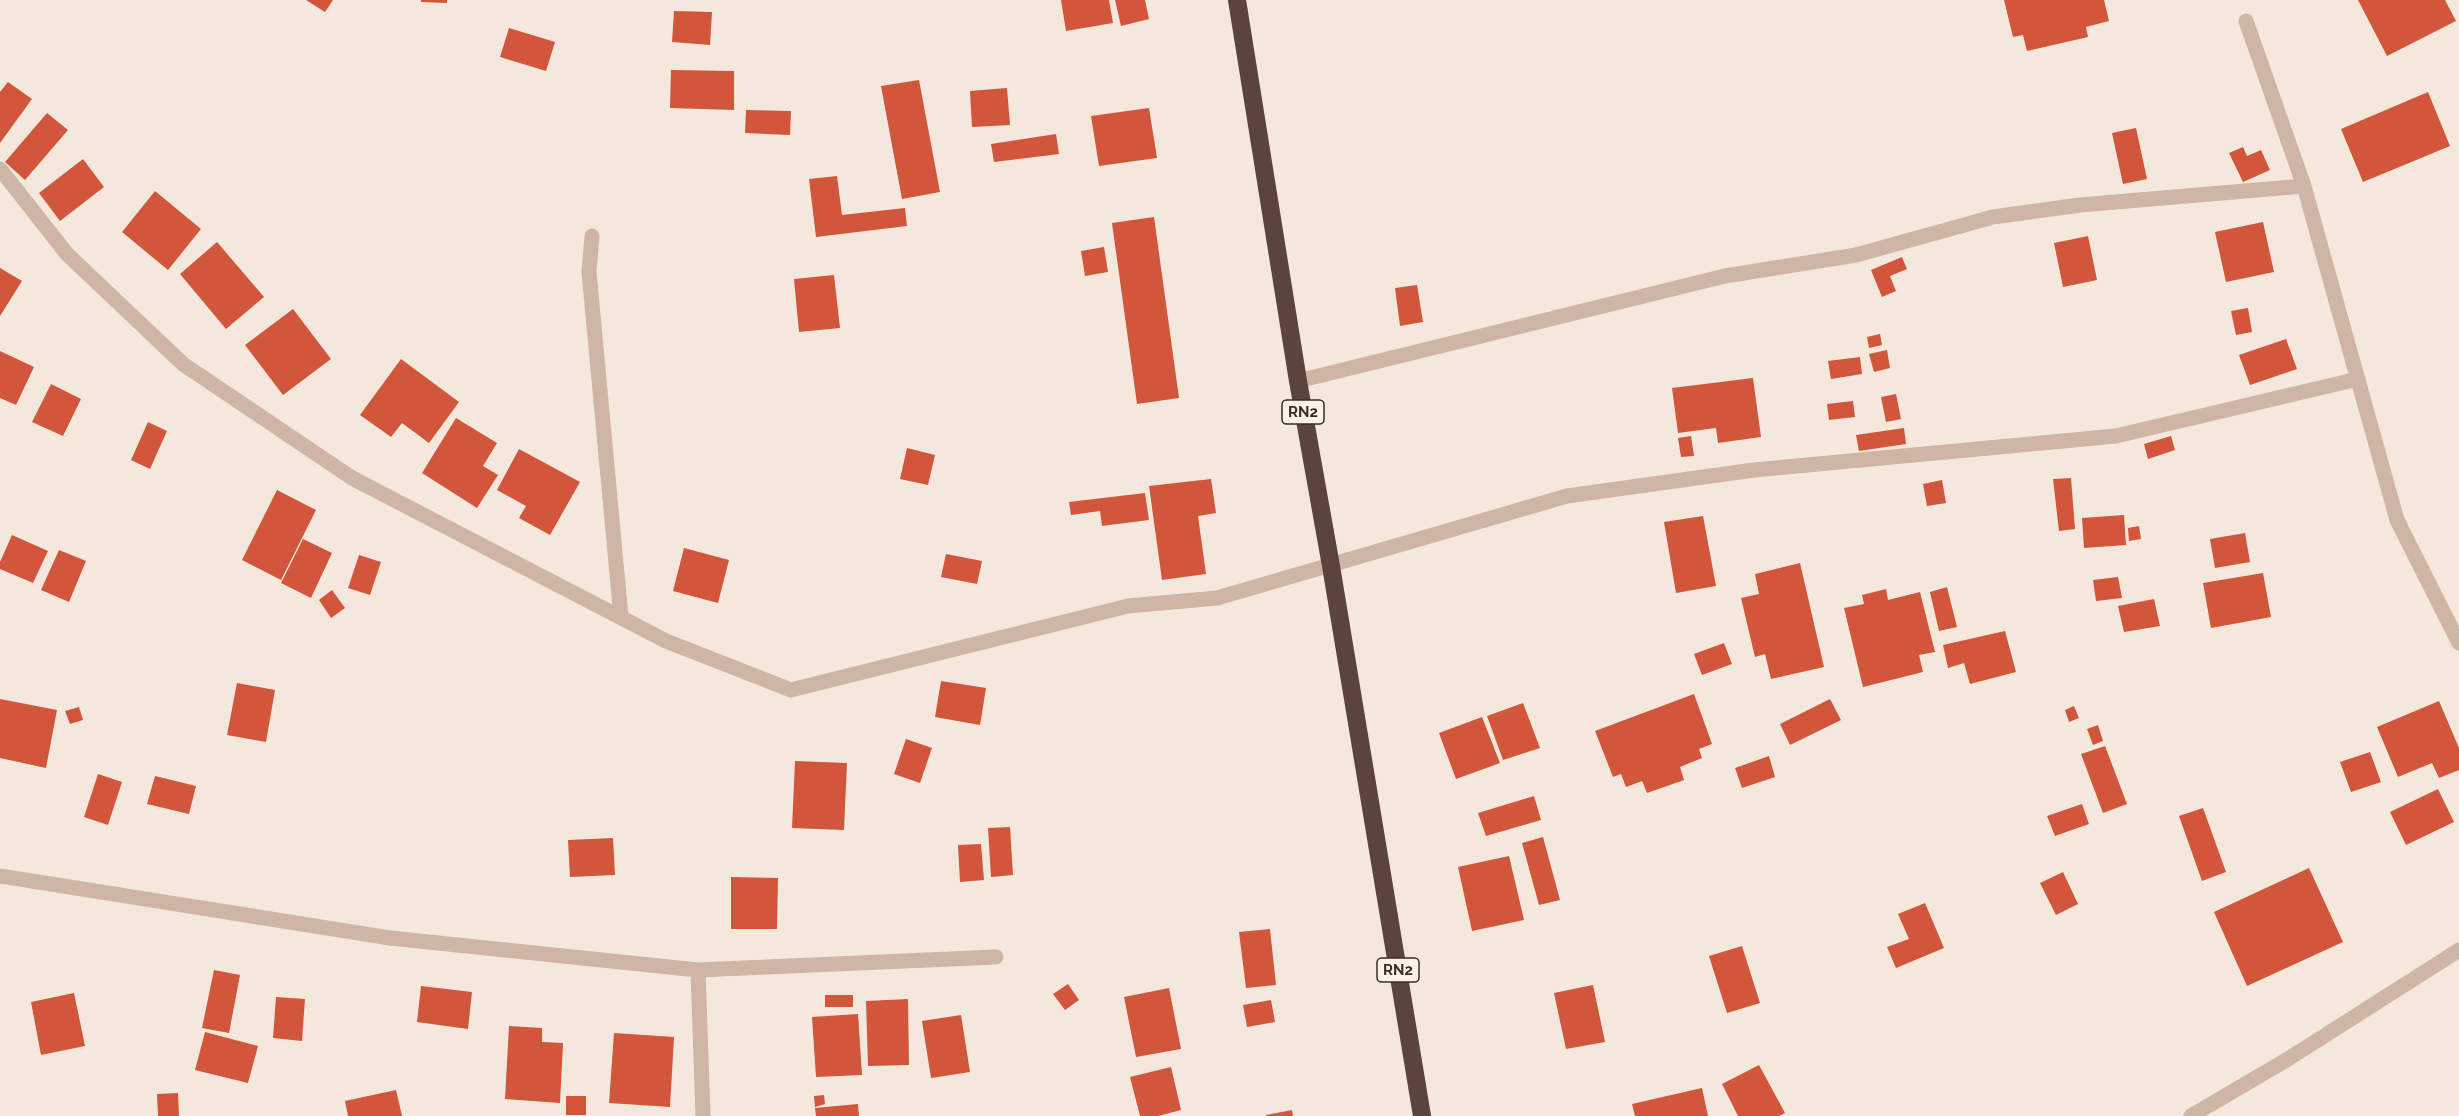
<!DOCTYPE html>
<html>
<head>
<meta charset="utf-8">
<style>
  body { margin:0 }
  canvas { display:block; background:#f4e7db }
</style>
</head>
<body>
<canvas width="2459" height="1116"></canvas>
<script>
const c = document.querySelector('canvas').getContext('2d');
c.lineJoin = 'round';
function fillPath(path, color) { c.fillStyle = color; c.fill(path, 'evenodd'); }
const shape = rows => new Path2D(rows.map(r => 'M' + r).join(''));
function trace(path, color, width, dash) { c.strokeStyle = color; c.lineWidth = width; c.lineCap = dash ? 'butt' : 'round'; c.setLineDash(dash || []); c.stroke(path); }
function drawText(font, color, halo, rows, align = 'center') {
  c.font = font + ' Raleway,sans-serif'; c.lineWidth = 6; c.setLineDash([]); c.textBaseline = 'middle'; c.strokeStyle = halo; c.fillStyle = color; for (const [text, x, y, turn = 0] of rows) {
    c.save(); c.translate(x, y); c.rotate((+turn || 0) * Math.PI / 180); c.textAlign = isNaN(turn) ? turn : align; if (halo) c.strokeText(text, 0, 0); c.fillText(text, 0, 0); c.restore();
  }
}
const building = shape([
  [306,0,333,0,325,12],
  [421,0,447,0,447,3,421,2],
  [1061,0,1109,0,1113,23,1066,31],
  [1115,0,1145,0,1149,19,1121,26],
  [2004,0,2104,0,2109,21,2086,27,2088,37,2027,51,2023,35,2013,37],
  [2358,0,2445,0,2456,21,2387,56],
  [674,11,712,12,710,45,672,42],
  [509,28,555,42,546,71,500,57],
  [671,70,734,71,734,110,670,108],
  [919,80,940,192,902,199,881,86],
  [8,82,32,99,0,143,0,92],
  [1007,88,1010,125,972,127,970,91],
  [2428,92,2450,146,2363,182,2341,129],
  [1149,108,1157,158,1099,166,1091,116],
  [746,110,791,111,790,135,745,133],
  [47,113,68,130,25,180,5,162],
  [2136,128,2147,179,2123,184,2112,133],
  [1056,134,1059,154,994,162,991,144],
  [2243,147,2247,156,2261,150,2270,170,2243,182,2229,153],
  [83,159,104,187,60,221,39,193],
  [837,176,842,215,905,208,907,226,816,237,809,179],
  [155,191,201,229,168,270,122,232],
  [1154,217,1179,398,1137,404,1112,223],
  [2263,222,2274,272,2226,282,2215,232],
  [2088,236,2097,280,2063,287,2054,243],
  [217,242,264,297,226,329,180,274],
  [1104,247,1108,272,1085,276,1081,251],
  [1902,257,1907,269,1890,276,1896,291,1882,297,1871,270],
  [0,268,22,281,0,316],
  [834,275,840,328,799,332,794,279],
  [1417,285,1423,322,1400,326,1395,288],
  [2248,308,2252,332,2236,335,2231,311],
  [293,309,331,359,283,395,245,345],
  [1880,334,1882,345,1869,348,1867,337],
  [2286,339,2297,369,2250,385,2239,355],
  [1887,350,1890,368,1874,372,1869,354],
  [0,351,34,367,16,405,0,398],
  [1860,357,1862,374,1831,379,1828,361],
  [401,359,459,402,429,443,402,423,391,437,360,415],
  [1753,378,1761,437,1718,443,1716,428,1678,433,1672,388],
  [51,384,81,399,63,436,32,422],
  [1896,394,1901,419,1886,422,1881,397],
  [1853,401,1855,417,1829,420,1827,404],
  [456,418,497,443,483,466,498,475,477,508,422,473],
  [148,422,167,431,150,469,131,460],
  [1904,428,1906,444,1859,451,1856,435],
  [1691,436,1694,456,1681,457,1678,438],
  [2171,436,2175,450,2148,459,2144,444],
  [907,448,935,455,928,485,900,479],
  [519,449,580,482,550,535,519,518,526,506,497,490],
  [2071,478,2075,529,2059,531,2053,479],
  [1211,479,1216,513,1198,516,1206,574,1162,580,1149,486],
  [1942,480,1946,503,1927,506,1923,484],
  [277,490,316,510,281,580,242,560],
  [1145,493,1149,520,1102,526,1100,511,1071,515,1069,502],
  [2124,515,2126,545,2084,548,2082,518],
  [1703,516,1716,586,1676,593,1664,522],
  [2139,526,2141,539,2129,541,2128,528],
  [2245,533,2250,562,2215,568,2210,539],
  [12,535,48,551,33,583,0,569,0,562],
  [303,539,332,553,311,598,281,583],
  [684,548,729,560,718,603,673,591],
  [59,550,86,561,69,602,41,590],
  [946,554,982,561,977,584,941,577],
  [359,555,381,562,370,595,348,588],
  [1800,563,1824,667,1771,679,1765,654,1755,657,1741,598,1759,594,1755,574],
  [2263,573,2271,617,2211,628,2203,583],
  [2118,577,2122,598,2096,601,2093,580],
  [1947,587,1957,627,1939,631,1930,592],
  [1886,589,1888,600,1920,592,1935,652,1919,655,1923,672,1863,687,1844,608,1864,604,1862,595],
  [332,590,345,608,331,618,319,600],
  [2154,599,2160,626,2124,632,2118,606],
  [2005,631,2016,672,1970,684,1964,663,1948,668,1943,645],
  [1724,643,1732,664,1702,675,1694,654],
  [941,681,986,688,980,725,935,717],
  [237,683,275,690,266,742,227,735],
  [1694,694,1712,744,1699,749,1702,758,1680,767,1684,780,1647,793,1642,781,1626,787,1621,774,1613,777,1595,731],
  [0,699,57,710,46,768,0,758],
  [1830,699,1841,720,1790,745,1780,724],
  [2439,701,2459,748,2459,770,2439,778,2432,763,2398,777,2377,727],
  [1523,703,1540,748,1503,760,1487,716],
  [2074,706,2079,718,2069,722,2065,710],
  [79,707,83,720,70,724,65,711],
  [1482,717,1500,763,1456,779,1439,733],
  [2098,725,2103,741,2093,745,2087,729],
  [906,739,932,748,920,783,894,774],
  [2105,746,2127,804,2103,813,2081,754],
  [2370,752,2381,782,2351,792,2340,762],
  [1769,756,1775,777,1742,788,1735,768],
  [795,761,847,763,844,830,792,828],
  [98,774,122,782,108,825,84,817],
  [155,776,196,786,189,814,147,804],
  [2438,789,2454,822,2406,845,2390,812],
  [1534,796,1541,820,1486,836,1478,813],
  [2082,804,2089,824,2055,836,2047,816],
  [2203,808,2226,872,2202,881,2179,816],
  [1010,827,1013,875,991,877,988,828],
  [1543,837,1560,900,1539,905,1522,843],
  [613,838,615,875,570,877,568,840],
  [981,844,984,880,960,882,958,845],
  [1509,856,1524,920,1472,931,1458,867],
  [2309,868,2343,942,2247,986,2214,912],
  [2063,872,2078,904,2056,915,2040,883],
  [731,877,778,878,777,929,731,929],
  [1925,903,1944,948,1896,968,1887,947,1909,939,1898,914],
  [1270,929,1276,985,1246,988,1239,932],
  [1742,946,1760,1003,1727,1013,1709,956],
  [214,970,240,975,229,1033,202,1028],
  [1068,984,1079,1000,1065,1010,1053,994],
  [1593,985,1605,1042,1566,1049,1554,993],
  [421,986,472,992,468,1029,417,1022],
  [1169,988,1181,1049,1136,1057,1124,997],
  [74,993,85,1046,41,1055,31,1002],
  [825,995,853,995,853,1007,825,1007],
  [276,997,305,999,302,1041,273,1038],
  [908,999,909,1065,868,1066,866,1001],
  [1271,1000,1275,1022,1247,1027,1243,1005],
  [858,1014,862,1075,816,1077,812,1017],
  [961,1015,970,1072,931,1078,922,1021],
  [509,1026,542,1028,542,1042,563,1043,560,1103,505,1099],
  [205,1032,258,1046,248,1083,195,1070],
  [614,1033,674,1037,670,1107,609,1103],
  [1759,1065,1785,1113,1779,1116,1738,1116,1722,1084],
  [1171,1067,1181,1110,1158,1116,1140,1116,1130,1077],
  [1702,1088,1708,1116,1635,1116,1632,1104],
  [396,1090,402,1116,348,1116,345,1101],
  [178,1093,179,1116,158,1116,157,1094],
  [824,1095,825,1104,815,1107,814,1096],
  [566,1096,586,1096,586,1115,566,1115],
  [858,1104,859,1116,816,1116,815,1108],
  [1292,1110,1293,1116,1266,1116,1266,1115]
]);
const minor = shape([
  [2246,21,2304,186],
  [0,169,67,254,183,364,352,478,666,641,791,690,1128,606,1217,598,1567,496,1754,470,2116,436,2358,379],
  [592,236,589,272,621,617],
  [1298,381,1725,276,1856,255,1993,217,2080,205,2304,186,2397,520,2459,643],
  [0,876,390,938,698,970,996,957],
  [698,970,703,1116],
  [2191,1116,2288,1059,2459,950]
]);
const highway = shape([
  [1237,0,1298,381,1331,566,1422,1116]
]);
const shields = [
  [1303,412,42],
  [1398,970,42]
];
const shieldNames = [
  ["RN2",1303,412],
  ["RN2",1398,970]
];
fillPath(building, '#d1563c');
trace(minor, '#ceb5a5', 15);
trace(highway, '#5b443d', 18);
for (const [x, y, w] of shields) { const box = new Path2D(); box.roundRect(x - w / 2, y - 12, w, 24, 4.5); c.fillStyle = '#fbf1e8'; c.fill(box); trace(box, '#392c27', 1.5); }
drawText('bold 15px', '#392c27', null, shieldNames);
</script>
</body>
</html>
